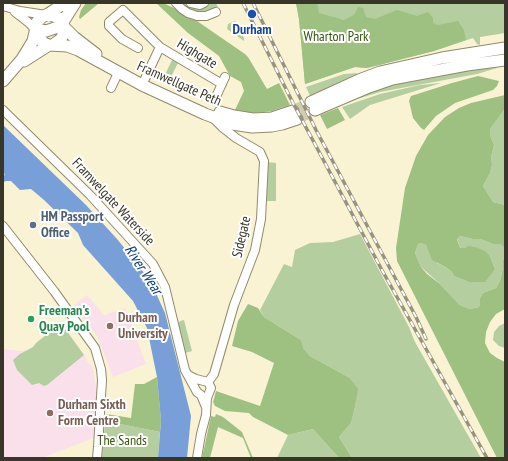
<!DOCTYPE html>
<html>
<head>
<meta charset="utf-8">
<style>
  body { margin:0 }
  #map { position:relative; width:508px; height:461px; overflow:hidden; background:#f9f3d3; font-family:"PT Sans Narrow",sans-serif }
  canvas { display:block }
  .frame { position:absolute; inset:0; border:4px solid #383529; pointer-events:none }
</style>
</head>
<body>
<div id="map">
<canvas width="508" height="461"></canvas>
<div class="frame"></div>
</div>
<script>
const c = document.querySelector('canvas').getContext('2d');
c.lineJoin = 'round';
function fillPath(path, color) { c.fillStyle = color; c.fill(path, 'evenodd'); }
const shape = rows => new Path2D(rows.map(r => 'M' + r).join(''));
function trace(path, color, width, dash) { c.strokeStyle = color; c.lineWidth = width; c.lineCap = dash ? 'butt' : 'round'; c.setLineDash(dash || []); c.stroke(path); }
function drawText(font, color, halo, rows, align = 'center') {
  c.font = font + ' "PT Sans Narrow",sans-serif'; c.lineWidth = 4; c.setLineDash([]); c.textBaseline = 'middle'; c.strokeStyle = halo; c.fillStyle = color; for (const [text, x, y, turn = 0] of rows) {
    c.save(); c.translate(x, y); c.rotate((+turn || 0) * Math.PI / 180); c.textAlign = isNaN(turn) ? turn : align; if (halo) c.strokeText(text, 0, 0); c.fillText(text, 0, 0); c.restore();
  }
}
const education = shape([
  [87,295,104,315,125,308,146,364,113,377,97,336,73,306],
  [61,323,85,356,88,363,93,367,96,388,96,437,42,458,3,458,3,349,21,351,28,350,33,347,36,343]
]);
const green = shape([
  [180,3,184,3,196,9,205,8,209,3,216,3,218,7,211,11,201,13,189,10],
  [296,3,505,3,505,33,480,37,480,45,477,44,473,38,434,51,367,68,355,67,305,84,299,19],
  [235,21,244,38,244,41,227,29,228,24],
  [172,60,178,63,169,81,163,79],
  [492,66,497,68,477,74,380,92,341,104,388,85,422,77],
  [358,73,310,96,306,87,344,74],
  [441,83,370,105,350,119,342,107,380,94,420,85],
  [505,109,505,205,493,202,483,186,490,173,492,165,491,157,494,145,490,135,490,129],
  [267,162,276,163,276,201,265,201],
  [360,234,409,327,415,342,481,458,352,458,339,437,351,423,355,407,357,389,350,378,310,356,304,349,301,340,264,317,260,310,284,264,292,267,295,250,310,243,333,242],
  [460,236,473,239,480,239,493,244,500,244,505,248,505,258,503,260,503,267,500,281,496,288,483,293,480,298,480,304,479,307,470,309,460,305,440,284,421,267,415,253,418,244,421,243,426,245,437,263,447,268,452,272,454,276,469,282,495,269,490,256,465,248,460,248,457,238],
  [184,320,192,351,185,353,178,324,180,321],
  [61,323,84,355,47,385,44,386,39,383,32,385,17,370,13,360,20,354,33,347,36,343],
  [505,323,505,348,499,346,493,340,494,332,499,326],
  [105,421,160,432,158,458,102,458],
  [313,429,339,458,277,458,288,435]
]);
const forest = shape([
  [86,3,99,3,80,19,79,17,81,10],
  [156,3,163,3,178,10,188,18,197,21,245,54,248,57,267,89,279,83,290,105,272,111,264,112,253,113,235,110,244,91,241,82,230,76,219,56,188,33],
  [296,3,317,3,319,13,344,20,354,15,358,7,363,8,366,17,375,19,397,10,417,16,428,12,433,18,433,23,438,25,458,21,464,30,466,40,434,51,367,68,355,67,305,84,299,19],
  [478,76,499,81,497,86,493,90,455,103,436,116,424,130,421,128,413,118,409,101,411,96,452,83],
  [505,95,505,109,490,129,490,135,494,145,491,157,492,165,490,173,483,186,493,202,505,205,505,248,500,244,493,244,480,239,473,239,460,236,457,239,460,248,465,248,469,246,475,247,485,251,490,256,495,269,485,282,469,282,454,276,452,272,447,268,432,260,426,245,421,243,418,244,415,253,421,267,427,274,440,284,460,305,470,309,479,307,480,304,480,298,483,293,496,288,500,281,503,267,503,260,505,258,505,309,496,314,490,322,486,332,485,343,490,353,497,358,505,362,505,458,497,458,397,261,396,248,405,188,416,156,428,135,445,117,459,108,471,103],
  [338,108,345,120,327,129,320,115],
  [248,304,258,308,264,317,301,340,304,349,310,356,350,378,358,389,355,407,351,423,339,437,352,458,339,458,313,429,288,435,253,417,249,413,225,411,215,406,213,402,216,391,260,406,274,363,252,352,232,346,238,321],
  [157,377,161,421,160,432,105,421,106,414,131,418,135,384,144,384],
  [216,414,223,417,242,432,253,458,251,458,243,438,218,427,210,458,202,458,211,416,215,417]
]);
const water = shape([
  [3,125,86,205,117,239,140,267,154,289,165,313,191,416,187,458,158,458,161,421,157,377,147,328,133,301,83,245,78,233,44,200,31,189,20,190,11,181,6,181,3,168]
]);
const canal = shape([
  [3,179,6,178]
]);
const highwayTunnel = shape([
  [293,111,311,102],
  [297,119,315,110]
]);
const minor = shape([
  [176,3,182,9,188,13,197,16,206,16,216,12],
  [191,3,200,5,204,3],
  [3,6,20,11,46,15],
  [15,12,28,22,35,29],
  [138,48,122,39,109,26,109,22,123,10,160,47,222,84],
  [142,85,160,47],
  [111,88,118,73],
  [215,99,225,77],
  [3,110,90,195,153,264,165,287,185,370,197,392,201,395,206,407],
  [3,226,54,291,95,348,101,369,102,380,98,447,97,458],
  [188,375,196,379,208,382,211,388,207,398,206,415,201,434,197,458],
  [208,382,214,374,234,305,255,250,261,219,264,161,260,152,236,138,222,127,213,118]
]);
const highway = shape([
  [48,14,65,3],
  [64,27,74,37,96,54],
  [35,29,46,31,58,27,63,22,75,3],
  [54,44,61,39,63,35,64,27,63,22,59,18,48,14,42,17,37,22,35,26,36,35,44,43,49,45,67,46,78,50,142,85,205,114,232,124,252,127,272,126,282,124,297,119],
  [24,61,49,45],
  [3,81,22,59,33,41,35,32],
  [311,102,359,80,380,72,442,58,505,48],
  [315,110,369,87,392,79,467,65,505,60],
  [220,112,234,116,253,119,272,118,293,111]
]);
const rail = shape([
  [243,3,293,103,383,272,487,458],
  [253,3,316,130,416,317,426,339]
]);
const markers = [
  [252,14,5,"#1a4fb4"],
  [33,225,4,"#5c6f8a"],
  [31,319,4,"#2e9e5b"],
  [110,326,4,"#8d6e63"],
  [50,413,4,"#8d6e63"]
];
const transitNames = [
  ["Durham",252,30]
];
const parkNames = [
  ["Wharton Park",336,37],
  ["The Sands",122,441]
];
const streetNames = [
  ["Highgate",197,54,31],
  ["Framwellgate Peth",179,84,24],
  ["Framwelgate Waterside",113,202,47],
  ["Sidegate",242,237,-77]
];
const serviceNames = [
  ["HM Passport",41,217],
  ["Office",41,233]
];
const leisureNames = [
  ["Freeman's",39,311],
  ["Quay Pool",39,327]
];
const educationNames = [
  ["Durham",118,318],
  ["University",118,334],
  ["Durham Sixth",58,405],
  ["Form Centre",58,421]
];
const waterNames = [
  ["River Wear",143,270,57]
];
fillPath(education, '#f9e0ea');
fillPath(green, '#b5cea0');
fillPath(forest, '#9ec080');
fillPath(water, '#789fd8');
trace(canal, '#789fd8', 6);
trace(highwayTunnel, '#d2cdb1', 11, [11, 5.5]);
trace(minor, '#908a6d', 10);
trace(highway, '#908a6d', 13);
trace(minor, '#fff', 8);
trace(highway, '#fff', 11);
trace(rail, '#98937d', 3.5);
trace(rail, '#fff', 2, [6]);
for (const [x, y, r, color] of markers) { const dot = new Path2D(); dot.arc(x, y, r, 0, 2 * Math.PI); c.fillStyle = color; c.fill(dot); trace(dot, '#fff', 1.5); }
drawText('bold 14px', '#164399', '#fff', transitNames);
drawText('14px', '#34520d', '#fff', parkNames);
drawText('14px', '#383529', '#fff', streetNames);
drawText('bold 14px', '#4e5e75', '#fff', serviceNames, 'left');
drawText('bold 14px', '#27864d', '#fff', leisureNames, 'left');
drawText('bold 14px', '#785e54', '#fff', educationNames, 'left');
drawText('italic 15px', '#073a7e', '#fff', waterNames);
</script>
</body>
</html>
